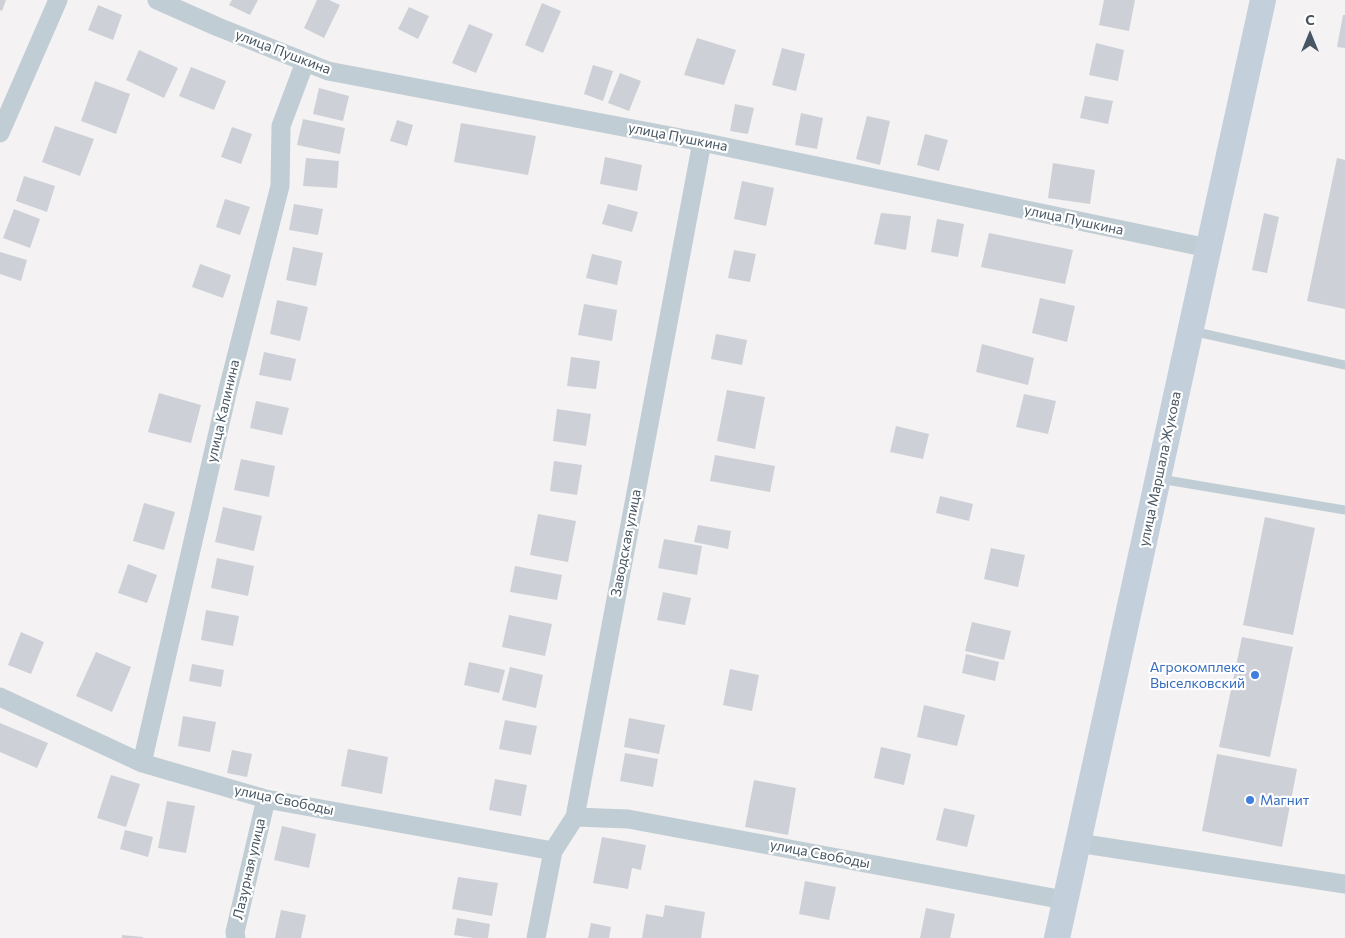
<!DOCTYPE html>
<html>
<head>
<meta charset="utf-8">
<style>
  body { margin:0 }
  #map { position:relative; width:1345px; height:938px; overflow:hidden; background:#f4f2f2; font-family:Commissioner,sans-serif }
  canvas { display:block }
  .north { position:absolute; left:1285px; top:10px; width:50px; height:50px; -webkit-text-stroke:4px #fff; paint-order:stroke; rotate:0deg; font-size:14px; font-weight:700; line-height:20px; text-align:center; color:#475662 }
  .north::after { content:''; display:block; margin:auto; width:18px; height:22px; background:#475662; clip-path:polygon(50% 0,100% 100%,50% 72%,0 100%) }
</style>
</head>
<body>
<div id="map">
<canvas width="1345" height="938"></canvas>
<div class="north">С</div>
</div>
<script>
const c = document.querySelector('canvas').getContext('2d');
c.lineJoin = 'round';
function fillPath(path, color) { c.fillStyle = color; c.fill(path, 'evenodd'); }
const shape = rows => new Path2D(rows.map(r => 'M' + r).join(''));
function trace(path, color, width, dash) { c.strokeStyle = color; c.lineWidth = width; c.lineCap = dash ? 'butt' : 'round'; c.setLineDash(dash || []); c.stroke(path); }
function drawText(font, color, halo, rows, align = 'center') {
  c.font = font + ' Commissioner,sans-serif'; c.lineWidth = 4.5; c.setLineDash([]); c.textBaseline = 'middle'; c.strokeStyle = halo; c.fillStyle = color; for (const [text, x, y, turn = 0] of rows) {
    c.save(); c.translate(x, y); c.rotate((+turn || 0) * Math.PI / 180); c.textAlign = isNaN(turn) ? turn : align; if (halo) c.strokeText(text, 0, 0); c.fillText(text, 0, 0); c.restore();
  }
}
const building = shape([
  [0,0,6,0,2,11,0,10],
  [232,0,258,0,250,15,229,5],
  [317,0,329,0,340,5,324,38,304,28],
  [1104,0,1135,0,1129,31,1099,25],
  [542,3,561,11,543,53,525,45],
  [98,5,122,15,113,40,88,30],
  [409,7,429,16,418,39,398,29],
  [1343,15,1345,15,1345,48,1337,47],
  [469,24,493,34,476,73,452,63],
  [697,38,736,50,724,85,684,75],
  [1096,43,1124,50,1118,81,1089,75],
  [782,48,805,54,796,91,772,85],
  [139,50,178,68,164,98,126,80],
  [593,65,613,71,603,101,584,94],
  [191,67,226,81,214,110,179,96],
  [620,73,641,81,629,111,608,103],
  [95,81,130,94,116,134,81,121],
  [319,88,349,96,343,121,313,114],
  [1085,96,1113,101,1108,124,1080,118],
  [735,104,754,108,748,134,730,131],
  [801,113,823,118,817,149,795,145],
  [867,116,890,121,880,165,856,159],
  [303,119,345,128,340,154,297,145],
  [397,120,413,125,407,146,390,141],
  [461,123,536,136,528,175,454,162],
  [55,126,94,139,80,176,42,162],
  [232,127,252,134,241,164,221,157],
  [925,134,948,140,939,171,917,165],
  [605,157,642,165,637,191,600,184],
  [306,158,339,161,337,188,303,186],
  [1337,158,1345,160,1345,309,1307,301],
  [1053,163,1095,170,1090,204,1048,198],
  [24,176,55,186,47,212,16,201],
  [742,181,774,188,766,226,734,219],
  [225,199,250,207,240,235,216,227],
  [294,204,323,209,318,235,289,230],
  [608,204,638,212,632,232,602,224],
  [14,209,40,219,30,248,3,238],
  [881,213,911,216,906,250,874,244],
  [1264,213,1279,217,1267,273,1252,270],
  [937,219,964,224,958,257,931,252],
  [989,233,1073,250,1065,284,981,267],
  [293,247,323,253,316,286,286,280],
  [734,250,756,254,750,282,728,278],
  [0,252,27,260,21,281,0,274],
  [592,254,622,261,617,285,586,278],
  [200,264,231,275,223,298,192,287],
  [1040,298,1075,306,1067,342,1032,333],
  [277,300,308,307,300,341,270,334],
  [584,304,617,310,612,341,578,335],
  [716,334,747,340,742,365,711,359],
  [982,344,1034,358,1028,385,976,372],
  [264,352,296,359,291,381,259,375],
  [571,357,600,361,596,389,567,386],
  [727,390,765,397,755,449,717,441],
  [159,393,201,405,191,443,148,432],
  [1024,394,1056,401,1048,434,1016,427],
  [256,401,289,408,282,435,250,428],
  [557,409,591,414,586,446,553,441],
  [896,426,929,434,923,459,890,452],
  [715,455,775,466,770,492,710,481],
  [241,459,275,466,269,497,234,490],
  [554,461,582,465,577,495,550,491],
  [940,496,973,504,969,521,936,513],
  [144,503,175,512,164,550,133,541],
  [223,507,262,516,254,551,215,542],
  [538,514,576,521,568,562,530,555],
  [1265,517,1315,528,1293,635,1243,625],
  [698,525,731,531,728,549,694,542],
  [664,539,702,546,697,575,658,568],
  [991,548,1025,555,1018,587,984,579],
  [217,558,254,566,248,596,211,588],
  [128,564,157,575,147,603,118,593],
  [515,566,562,575,557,600,510,592],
  [663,592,691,598,685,625,657,620],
  [206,610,239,616,233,646,201,640],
  [509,615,552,624,545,656,502,647],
  [972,622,1011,631,1004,660,965,651],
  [21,632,44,642,31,674,8,665],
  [1242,637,1293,647,1270,757,1219,747],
  [96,652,131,667,112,712,76,696],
  [966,654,999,662,995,681,962,673],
  [469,662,505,670,499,693,464,685],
  [192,664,224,670,221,687,189,681],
  [510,667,543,675,536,708,502,700],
  [730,669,759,675,752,711,723,705],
  [924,705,965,715,957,746,917,737],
  [183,716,216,722,210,752,178,746],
  [629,718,665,725,659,754,624,747],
  [505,720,537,726,531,755,499,749],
  [0,723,48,743,37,768,0,752],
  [881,747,911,754,904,785,874,778],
  [348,749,388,757,382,794,341,786],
  [232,750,252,754,247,777,227,773],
  [625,753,658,759,653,787,620,781],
  [1217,754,1297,769,1282,847,1202,831],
  [111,775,140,784,126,827,97,818],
  [495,779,527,785,521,816,489,810],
  [754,780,796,788,788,835,745,827],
  [167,801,195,806,186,853,158,848],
  [944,808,975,815,967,847,936,840],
  [282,826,316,834,309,868,274,860],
  [125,830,153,837,148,857,120,849],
  [602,837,646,845,641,870,632,868,628,889,593,883],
  [458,877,498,883,492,916,452,909],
  [805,881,836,887,829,920,799,914],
  [665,905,705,912,701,938,642,938,646,914,663,917],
  [926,908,955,914,950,938,920,938],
  [281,910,306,915,301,938,275,938],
  [457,918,490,924,488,938,474,938,454,935],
  [591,923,611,927,609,938,588,938],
  [122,935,143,937,143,938,122,938]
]);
const service = shape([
  [1192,331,1345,365],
  [1160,479,1345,510]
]);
const minor = shape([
  [157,0,218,27,328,71,702,142,1208,248],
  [0,133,58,0],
  [0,697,142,763,266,799,553,851],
  [142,763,228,389,280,186,281,126,305,62],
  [575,817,628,819,1064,900],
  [1078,843,1345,884],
  [236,938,235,932,266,799],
  [536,938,553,851,575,817,702,142]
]);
const secondary = shape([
  [1057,938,1263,0]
]);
const markers = [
  [1255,675,5,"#3f7fe0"],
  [1250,800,5,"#3f7fe0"]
];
const streetNames = [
  ["улица Пушкина",283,52,21],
  ["улица Пушкина",678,137,11],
  ["улица Пушкина",1074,220,12],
  ["улица Калинина",223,411,-77],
  ["улица Маршала Жукова",1160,469,-78],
  ["Заводская улица",626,543,-79],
  ["улица Свободы",284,800,12],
  ["улица Свободы",820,854,11],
  ["Лазурная улица",249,869,-77]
];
const shopNames = [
  ["Агрокомплекс",1245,667],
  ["Выселковский",1245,683],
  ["Магнит",1260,800,"left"]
];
fillPath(building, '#cdd1d7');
trace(service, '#c1cdd4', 9);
trace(minor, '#c1cdd4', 19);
trace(secondary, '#c3d0dc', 26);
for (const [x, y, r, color] of markers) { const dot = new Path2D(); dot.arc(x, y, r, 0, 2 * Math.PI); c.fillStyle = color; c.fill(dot); trace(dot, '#fff', 2); }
drawText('14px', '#475662', '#fff', streetNames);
drawText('14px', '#366cbe', '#fff', shopNames, 'right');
</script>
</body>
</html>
